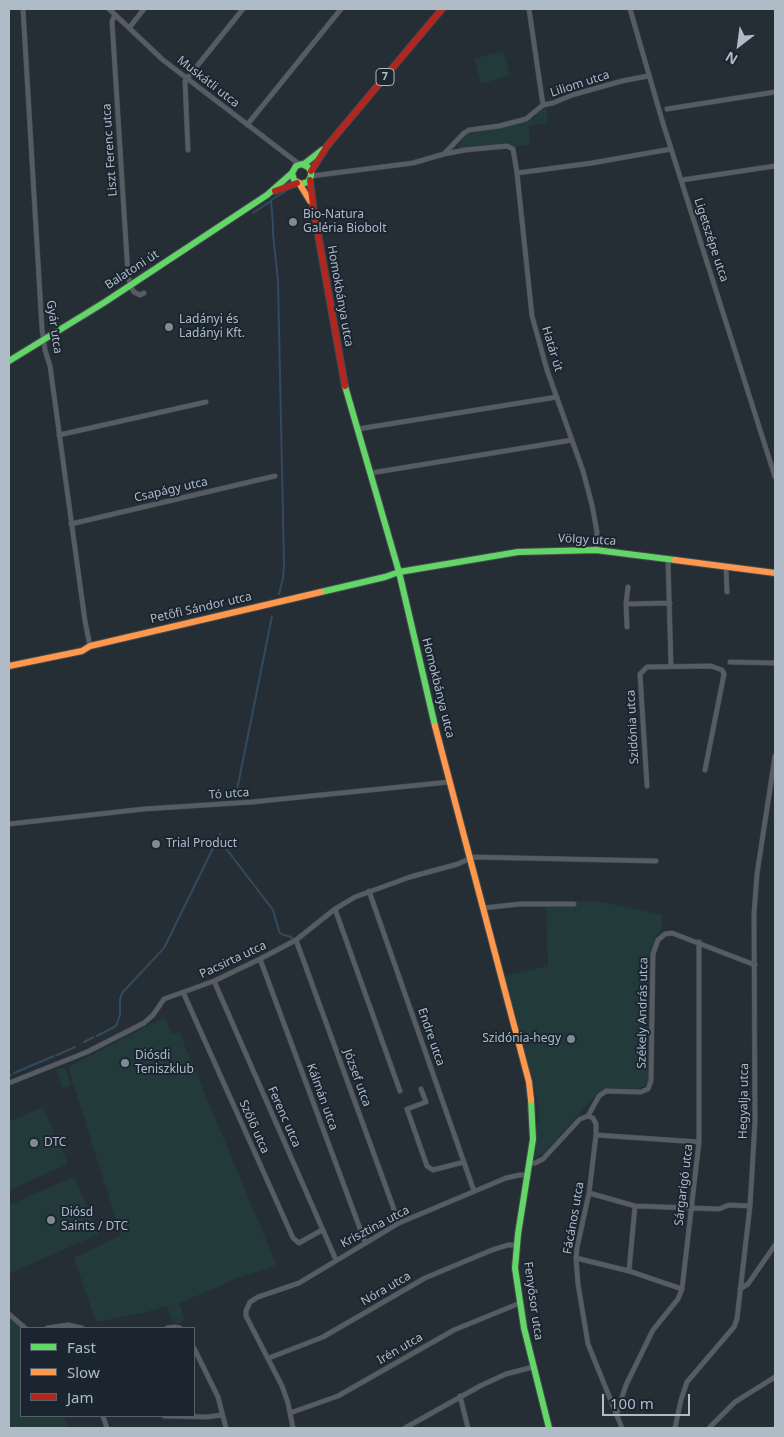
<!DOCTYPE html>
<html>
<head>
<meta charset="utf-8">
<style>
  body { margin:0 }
  #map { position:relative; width:784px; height:1437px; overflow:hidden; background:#262e35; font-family:"Noto Sans",sans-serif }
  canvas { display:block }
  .frame { position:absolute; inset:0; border:10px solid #afbbc7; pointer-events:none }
  .legend { position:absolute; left:20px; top:1327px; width:175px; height:90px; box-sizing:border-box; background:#1a2530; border:1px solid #56616c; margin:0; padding:6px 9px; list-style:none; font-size:15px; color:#afbbc7 }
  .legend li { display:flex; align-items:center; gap:10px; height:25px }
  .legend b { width:25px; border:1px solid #56616c }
  .north { position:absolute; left:714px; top:20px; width:50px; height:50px; -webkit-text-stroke:4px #1a2530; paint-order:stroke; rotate:210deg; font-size:14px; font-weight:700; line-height:20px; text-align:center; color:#afbbc7 }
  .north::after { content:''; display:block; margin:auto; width:18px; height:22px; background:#afbbc7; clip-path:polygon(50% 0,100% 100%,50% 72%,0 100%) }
  .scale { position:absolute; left:602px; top:1394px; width:88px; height:22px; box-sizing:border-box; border:2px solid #afbbc7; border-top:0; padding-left:6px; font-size:15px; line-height:18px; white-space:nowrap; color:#afbbc7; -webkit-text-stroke:4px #1a2530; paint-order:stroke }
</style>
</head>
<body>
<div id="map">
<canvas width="784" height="1437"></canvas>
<div class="frame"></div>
<ul class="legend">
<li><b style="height:6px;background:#63d668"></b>Fast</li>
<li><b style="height:6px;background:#ff974d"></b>Slow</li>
<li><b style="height:6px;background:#b3261e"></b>Jam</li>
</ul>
<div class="north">N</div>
<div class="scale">100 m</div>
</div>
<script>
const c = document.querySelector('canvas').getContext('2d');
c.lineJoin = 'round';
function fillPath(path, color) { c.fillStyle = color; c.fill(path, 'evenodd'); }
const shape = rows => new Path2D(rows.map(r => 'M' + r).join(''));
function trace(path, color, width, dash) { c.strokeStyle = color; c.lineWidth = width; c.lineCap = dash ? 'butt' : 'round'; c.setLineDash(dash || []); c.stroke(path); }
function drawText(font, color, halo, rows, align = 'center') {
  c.font = font + ' "Noto Sans",sans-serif'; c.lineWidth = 4; c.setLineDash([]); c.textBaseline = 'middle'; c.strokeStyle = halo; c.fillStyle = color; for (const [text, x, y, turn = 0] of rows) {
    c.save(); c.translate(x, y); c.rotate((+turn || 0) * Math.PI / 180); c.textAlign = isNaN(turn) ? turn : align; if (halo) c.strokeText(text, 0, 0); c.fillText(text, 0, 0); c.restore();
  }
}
const green = shape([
  [503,51,510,75,481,84,474,59],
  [543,106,546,108,548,118,546,123,529,126,530,144,515,147,506,143,462,150,459,149,458,146,469,130,530,118,534,120,538,110],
  [598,901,662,915,662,929,655,938,651,953,651,1081,639,1089,611,1088,596,1095,544,1153,534,1158,539,1112,530,1070,504,976,548,966,546,902],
  [165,1017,172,1034,179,1032,277,1266,233,1279,225,1284,179,1303,185,1320,178,1324,173,1322,167,1306,147,1312,96,1322,74,1258,121,1235,68,1067],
  [65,1067,71,1085,62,1088,56,1070],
  [43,1107,68,1164,9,1190,9,1122],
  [74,1177,99,1234,10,1273,9,1205],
  [9,1317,22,1328,21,1416,64,1416,68,1428,9,1428]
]);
const stream = shape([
  [253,213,271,201],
  [279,594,283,578,284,564,278,281,273,234,273,225,271,200,285,192],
  [236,795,272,616],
  [218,838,273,910,279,931,281,934,291,937,293,939],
  [97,1036,116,1026,120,1015,120,1000,122,993,164,948,220,834],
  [84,1042,94,1037],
  [57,1055,75,1047],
  [14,1073,54,1056],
  [9,1075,11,1075]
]);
const street = shape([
  [23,9,42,329,45,350,50,366,85,621,90,646],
  [109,9,163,60,299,164],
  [529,9,543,105],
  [630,9,662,120,775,477],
  [115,15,112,21,128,275,130,285,134,292,140,295,144,293],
  [129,28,144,9],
  [667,109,775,92],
  [247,125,341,9],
  [188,150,185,81,243,9],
  [444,154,464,133,469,130,499,126,526,119,543,105,553,103,572,95,622,81,648,76],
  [517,173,592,163,671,149],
  [311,176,413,163,444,154,465,150,507,146,513,149,517,173,532,316,547,370,583,471,592,505,597,532,596,550],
  [682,180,775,166],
  [358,429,557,397],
  [59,435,206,402],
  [371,473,572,440],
  [71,524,275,476],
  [668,560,671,666],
  [726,567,727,592],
  [626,604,670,603],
  [627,627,626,604,628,587],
  [730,662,775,663],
  [647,786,640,674,647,667,711,666,722,670,724,674,705,770],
  [9,824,144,809,252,802,449,782],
  [369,891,474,1191],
  [483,908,520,904,574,904],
  [335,909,400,1091],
  [296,940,399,1223],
  [260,959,365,1242],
  [214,981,336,1260],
  [183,992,293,1238,299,1243,322,1230],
  [9,1083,87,1052,144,1023,153,1015,164,999,214,981,260,959,296,940,335,909,355,897,410,877,458,864,473,857,656,861],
  [421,1089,426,1102,407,1109,427,1166,433,1170,464,1162],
  [588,1116,599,1096,606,1091,641,1092,648,1089,651,1081,653,954,658,940,665,934,672,933,755,965],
  [596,1135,699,1142],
  [530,1163,535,1163,543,1159,580,1119,588,1116,593,1118,596,1124,596,1135,589,1193,577,1248,576,1258,578,1284,588,1344,622,1428],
  [589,1193,635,1206,719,1209,729,1205,750,1206],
  [576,1258,629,1271,682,1289],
  [629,1271,635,1206],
  [740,1289,748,1284,775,1245],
  [9,1314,25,1328],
  [47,1328,68,1325,82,1328],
  [167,1328,174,1327,180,1328],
  [194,1348,218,1397,226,1428],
  [269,1358,323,1337,425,1278,492,1250,508,1245,517,1245],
  [460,1396,468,1428],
  [290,1413,338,1396,454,1330,520,1303],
  [617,1413,626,1385,653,1330,678,1299,682,1289,699,1142,699,942],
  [103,1416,107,1428],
  [164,1416,207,1417,222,1415],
  [293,1428,288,1403,282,1386,246,1316,246,1311,250,1302,258,1297,299,1283,399,1223,506,1178,520,1175,527,1175],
  [405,1428,480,1386,506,1374,533,1367],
  [675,1428,681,1400,687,1382,734,1327,737,1319,750,1206,755,1122,754,914,757,874,775,756],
  [709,1428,735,1402,775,1377]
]);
const fast = shape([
  [304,164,322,150],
  [9,361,105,302,267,195,292,173,296,166,302,164,308,167,311,171,311,176,308,182,301,184,294,180,292,173],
  [345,386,399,572,435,726],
  [321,592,385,577,399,572,518,552,596,550,675,560],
  [531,1100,533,1139,518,1234,515,1268,524,1328,549,1428]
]);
const slow = shape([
  [299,183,310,201],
  [675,560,775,573],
  [9,666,82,651,90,646,321,592],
  [435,726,529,1082,531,1100]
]);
const jam = shape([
  [311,171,327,146,442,9],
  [310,180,313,206,345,386],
  [275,191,297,183]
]);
const markers = [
  [293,222,5,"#7f8a94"],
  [169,327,5,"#7f8a94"],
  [156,844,5,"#7f8a94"],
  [571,1039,5,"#7f8a94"],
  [125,1063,5,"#7f8a94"],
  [34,1143,5,"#7f8a94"],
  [51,1220,5,"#7f8a94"]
];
const shields = [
  [385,77,18]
];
const shieldNames = [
  ["7",385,77]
];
const streetNames = [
  ["Muskátli utca",208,82,38],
  ["Liliom utca",580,84,-18],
  ["Liszt Ferenc utca",110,150,-94],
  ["Ligetszépe utca",711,240,72],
  ["Balatoni út",132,270,-33],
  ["Homokbánya utca",340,296,80],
  ["Gyár utca",54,327,82],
  ["Határ út",552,349,73],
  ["Csapágy utca",171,490,-13],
  ["Völgy utca",587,540,3],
  ["Petőfi Sándor utca",201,608,-13],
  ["Homokbánya utca",438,688,76],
  ["Szidónia utca",633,727,-93],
  ["Tó utca",229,794,-4],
  ["Pacsirta utca",233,960,-25],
  ["Székely András utca",643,1013,-89],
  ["Endre utca",431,1037,71],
  ["József utca",357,1078,70],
  ["Kálmán utca",322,1097,70],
  ["Hegyalja utca",744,1101,-89],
  ["Ferenc utca",284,1117,66],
  ["Szőlő utca",254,1127,66],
  ["Sárgarigó utca",684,1185,-83],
  ["Fácános utca",574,1218,-80],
  ["Krisztina utca",375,1227,-28],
  ["Nóra utca",386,1289,-30],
  ["Fenyősor utca",533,1301,82],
  ["Irén utca",400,1349,-30]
];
const poiNames = [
  ["Bio-Natura",303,215],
  ["Galéria Biobolt",303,229],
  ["Ladányi és",179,320],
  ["Ladányi Kft.",179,334],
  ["Trial Product",166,844],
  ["Szidónia-hegy",561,1039,"right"],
  ["Diósdi",135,1056],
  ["Teniszklub",135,1070],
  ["DTC",44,1143],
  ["Diósd",61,1213],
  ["Saints / DTC",61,1227]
];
fillPath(green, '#233a3b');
trace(stream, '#324a60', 2);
trace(street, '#444a50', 5.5);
trace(fast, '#444a50', 8);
trace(slow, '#444a50', 8);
trace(jam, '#444a50', 8);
trace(street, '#565c63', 4.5);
trace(fast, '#63d668', 6);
trace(slow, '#ff974d', 6);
trace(jam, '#b3261e', 6);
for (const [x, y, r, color] of markers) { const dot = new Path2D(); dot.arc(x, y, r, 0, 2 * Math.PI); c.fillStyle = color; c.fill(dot); trace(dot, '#1a2530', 2); }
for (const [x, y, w] of shields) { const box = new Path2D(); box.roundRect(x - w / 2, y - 8.5, w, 17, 4); c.fillStyle = '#1a2530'; c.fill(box); trace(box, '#afbbc7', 1); }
drawText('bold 11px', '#afbbc7', null, shieldNames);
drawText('12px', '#afbbc7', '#1a2530', streetNames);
drawText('12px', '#afbbc7', '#1a2530', poiNames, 'left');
</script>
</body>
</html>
